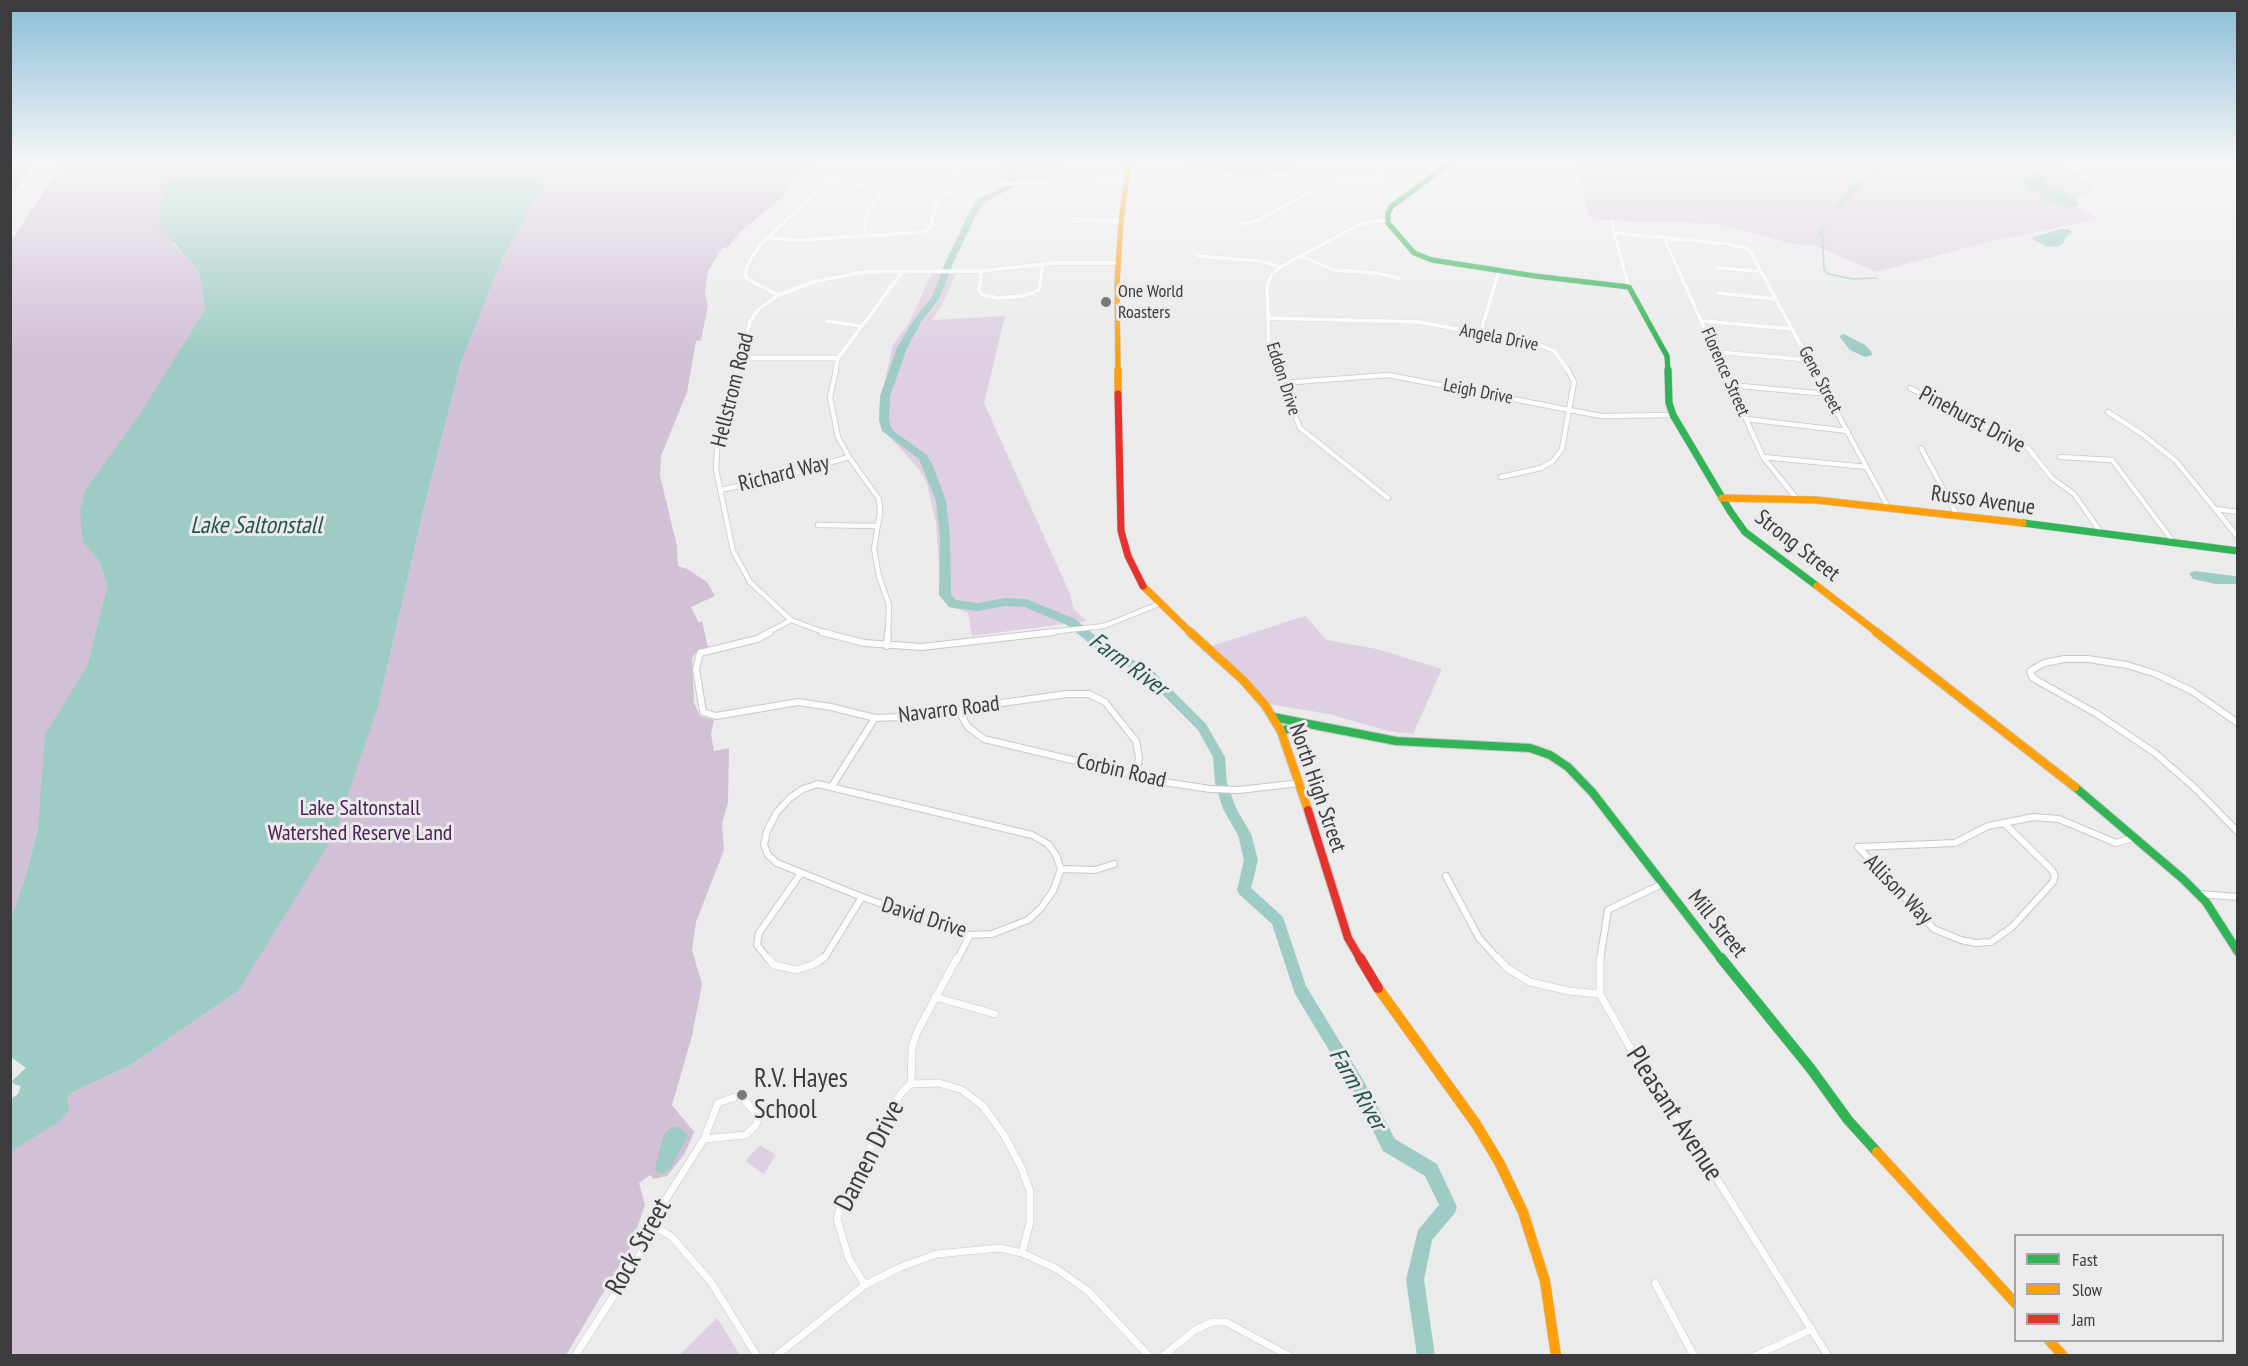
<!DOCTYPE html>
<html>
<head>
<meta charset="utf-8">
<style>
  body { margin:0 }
  #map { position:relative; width:2248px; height:1366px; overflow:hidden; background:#ecebec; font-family:"PT Sans Narrow",sans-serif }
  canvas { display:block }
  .frame { position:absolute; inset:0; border:12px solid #3c3b3d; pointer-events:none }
  .legend { position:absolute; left:2014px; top:1234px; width:210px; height:108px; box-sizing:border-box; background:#eceaed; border:2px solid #a6a4a7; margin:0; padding:8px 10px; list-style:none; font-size:18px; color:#3c3b3d }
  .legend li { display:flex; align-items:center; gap:12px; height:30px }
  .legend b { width:30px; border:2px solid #a6a4a7 }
</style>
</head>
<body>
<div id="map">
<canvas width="2248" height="1366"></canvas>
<div class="frame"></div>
<ul class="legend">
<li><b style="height:8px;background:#30b455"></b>Fast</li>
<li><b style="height:8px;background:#ff9f0a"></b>Slow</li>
<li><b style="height:8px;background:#e5322d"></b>Jam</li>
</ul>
</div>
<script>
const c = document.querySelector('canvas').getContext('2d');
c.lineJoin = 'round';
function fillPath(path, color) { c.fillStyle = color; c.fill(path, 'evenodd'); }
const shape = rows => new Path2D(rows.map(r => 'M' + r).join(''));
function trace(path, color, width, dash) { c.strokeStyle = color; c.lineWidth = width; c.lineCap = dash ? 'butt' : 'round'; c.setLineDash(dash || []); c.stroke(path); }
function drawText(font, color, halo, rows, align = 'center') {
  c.font = font + ' "PT Sans Narrow",sans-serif'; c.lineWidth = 6; c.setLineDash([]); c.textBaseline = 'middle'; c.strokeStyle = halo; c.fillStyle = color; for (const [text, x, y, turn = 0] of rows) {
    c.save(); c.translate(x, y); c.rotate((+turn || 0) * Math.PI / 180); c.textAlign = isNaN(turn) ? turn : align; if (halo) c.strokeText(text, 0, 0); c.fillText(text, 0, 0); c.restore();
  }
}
const green = shape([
  [1008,161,1062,161,1049,181,1000,181],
  [1582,161,2054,161,2095,185,2093,191,2075,199,2078,208,2100,219,1988,242,1876,272,1817,246,1792,244,1720,224,1601,220,1589,217,1581,180],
  [931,274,956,274,942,305,932,320,1005,316,984,403,1070,594,1074,610,1087,621,972,636,968,613,949,604,941,592,936,523,927,483,918,468,888,435,879,407,893,345,909,323],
  [1305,616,1327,640,1377,649,1442,669,1413,734,1388,731,1329,714,1268,704,1248,680,1212,646],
  [760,1145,776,1155,764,1174,745,1161],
  [717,1318,740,1355,679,1355,684,1351]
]);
const forest = shape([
  [11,161,35,161,11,197,10,161],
  [64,161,167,161,173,244,201,273,205,309,142,412,85,490,83,543,99,561,107,586,87,666,71,695,43,784,38,828,27,871,11,918,11,241],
  [555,161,813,161,804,173,795,176,783,197,741,231,728,247,722,248,708,271,705,293,708,306,701,340,696,341,687,392,661,456,660,476,677,546,678,566,687,569,707,582,715,596,691,607,699,623,702,621,708,647,697,651,692,658,694,703,700,716,714,720,711,734,714,751,729,748,728,802,722,824,724,850,696,922,692,950,702,984,692,1036,672,1105,694,1132,690,1142,683,1156,667,1176,654,1179,650,1175,639,1183,645,1205,631,1246,566,1355,11,1356,11,1151,24,1142,71,1093,129,1066,238,991,379,703,424,508,461,362,502,259]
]);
const water = shape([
  [167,161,555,161,502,259,461,362,424,508,379,703,335,834,238,991,129,1066,71,1093,67,1097,69,1110,59,1122,11,1151,11,1099,18,1094,21,1086,14,1084,12,1081,26,1068,11,1057,11,918,27,871,38,828,45,735,87,666,107,586,99,561,83,543,80,511,85,490,142,411,205,309,200,273,159,226],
  [1176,161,1298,161,1290,171,1244,177,1211,167],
  [1881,161,1887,162,1880,176,1860,186,1842,208,1835,207,1852,184,1866,179],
  [2033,171,2046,176,2045,183,2076,201,2079,206,2068,208,2058,205,2040,196,2017,178,2032,175],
  [2060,229,2069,229,2072,232,2066,237,2063,244,2057,247,2046,246,2031,238],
  [1844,334,1865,345,1871,351,1872,355,1865,357,1850,350,1839,336],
  [2195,571,2234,576,2237,577,2237,584,2216,584,2193,579,2189,573],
  [679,1127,688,1135,671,1167,665,1173,658,1173,655,1168,664,1134,671,1128]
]);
const stream = shape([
  [1824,227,1821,231,1824,243],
  [1823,245,1824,270,1828,274,1852,279,1877,278]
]);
const river = shape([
  [1016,161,1024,161,1018,169,1018,185,985,202,979,209,953,263,940,297,921,322,907,348,890,396,889,420,892,430,927,455,933,466,946,501,950,537,951,594,956,600,977,603,1005,598,1026,599,1075,619,1102,641,1154,672,1206,724,1225,757,1227,783,1236,808,1251,834,1258,860,1251,888,1283,917,1306,986,1362,1078,1395,1139,1437,1164,1457,1207,1455,1213,1432,1240,1424,1280,1435,1356,1417,1356,1406,1280,1418,1230,1439,1205,1425,1176,1383,1151,1352,1088,1295,994,1272,924,1239,894,1237,890,1244,860,1238,835,1223,809,1215,783,1213,757,1198,730,1146,678,1094,647,1067,625,1025,607,1005,606,977,611,953,608,949,607,939,595,940,537,936,501,919,459,882,431,879,420,880,396,897,348,913,321,932,297,945,263,971,209,979,198,1010,184,1010,169,1016,161]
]);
const streetFar3 = shape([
  [917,161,954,168],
  [2159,161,2164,167,2178,169,2179,165,2173,161],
  [954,168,966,184],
  [954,168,964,161],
  [2183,179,2206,188,2238,193],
  [828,181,872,187,879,192,880,196,867,211,864,236],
  [1375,183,1396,161],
  [1076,219,1113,220,1121,222,1071,221,1076,219],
  [1611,221,1629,287],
  [1242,224,1259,220,1314,190,1335,183,1375,183,1409,192],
  [1615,233,1729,244,1749,249,1815,372],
  [769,238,800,240,923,232,930,228,936,203,951,192,970,184,1124,183],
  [1664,238,1724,372],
  [1197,256,1261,261,1280,267],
  [1301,256,1334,270,1376,273,1399,278],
  [1716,268,1761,271],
  [982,271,979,289,982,295,998,298,1024,296,1039,290,1043,264],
  [1718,293,1776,299],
  [778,295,747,279,745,273,749,262,760,245,828,181,840,161],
  [1268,318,1419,322,1537,344,1554,351,1569,372],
  [827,321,860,326],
  [1702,321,1793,329],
  [1480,334,1499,271],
  [1716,352,1810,360],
  [741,358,838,358],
  [737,372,750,321,758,310,778,295,817,281,864,272,982,271,1053,263,1118,263],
  [835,372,838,358,903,271],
  [1278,372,1269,348,1267,286,1271,276,1280,267,1357,226,1369,222,1387,221]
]);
const streetFar2 = shape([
  [737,370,717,449,716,469,733,551,750,582,791,620,826,633],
  [836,370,830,397,838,437,849,457,879,499,880,513,874,549,879,576,889,605,888,633],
  [1278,370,1300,428,1388,498],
  [1724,370,1763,457,1797,499],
  [1814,370,1888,507],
  [1282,383,1388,375,1601,416,1673,415],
  [1730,385,1827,394],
  [1910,388,2028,448,2052,478,2074,494,2102,534],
  [2108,412,2142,434,2176,461,2238,537],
  [1746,419,1848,431],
  [1921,448,1957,515],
  [1763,457,1867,467],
  [2060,457,2112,460,2175,544],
  [1501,477,1541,468,1553,461,1562,449,1574,382,1568,370],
  [720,490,783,476,849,457],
  [2216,509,2238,512],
  [818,525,876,526],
  [767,633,791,620],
  [1041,633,1104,626,1159,604]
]);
const streetFar1 = shape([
  [770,632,757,639,700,653,696,669,703,712,716,716,798,702,831,707,875,718,900,717,1067,694,1089,694,1105,702,1136,741,1139,757,1136,775],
  [822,632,864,643,922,647,1054,632],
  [887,646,888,632],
  [958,710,968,727,984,739,1164,782,1210,789,1239,790,1300,783],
  [2238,723,2192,691,2156,674,2127,665,2088,659,2064,659,2044,663,2030,671,2032,677,2038,681,2097,714,2155,753,2195,788,2238,832],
  [818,784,1032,835,1048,844,1056,855,1061,869,1053,891,1041,908,1028,920,992,934,970,935,862,897,777,863,768,855,764,845,767,831,777,812,790,798,803,789,818,784],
  [832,786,875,718],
  [2004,823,2052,870,2055,876,2053,882,2012,927,1991,942,1976,943,1961,940,1934,929,1858,847,1955,843,1988,826,2004,823],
  [2004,823,2033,817,2059,819,2116,843,2133,838],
  [1061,869,1095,870,1114,864],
  [1446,876,1479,938,1499,960],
  [2200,894,2238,897],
  [769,960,757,945,759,933,801,873],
  [821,960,825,957,862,897],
  [957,960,970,935],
  [1600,960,1608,910,1662,884]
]);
const street = shape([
  [768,958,774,965,796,970,812,965,823,958],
  [1498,958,1507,968,1530,982,1569,991,1600,994],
  [1600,958,1600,994,1645,1074,1690,1136,1828,1356],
  [935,997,995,1014],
  [911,1084,912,1048,917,1032,957,958],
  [738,1096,743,1098,756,1114,758,1119,756,1125,746,1135,704,1139,718,1103,738,1096],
  [656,1227,672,1237,711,1282,757,1356],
  [1655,1283,1694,1356],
  [865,1285,849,1259,837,1219,842,1201,891,1109,903,1091,911,1084,939,1083,962,1090,983,1106,1004,1135,1021,1167,1030,1191,1030,1222,1022,1253],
  [575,1356,652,1236,661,1207,704,1139],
  [776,1356,865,1285,901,1267,937,1254,1000,1248,1022,1253,1057,1269,1088,1291,1149,1356],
  [1163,1356,1195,1330,1212,1322,1226,1322,1289,1356],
  [1755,1356,1812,1329]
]);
const fastFar3 = shape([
  [1453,161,1392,206,1388,213,1388,223,1414,253,1432,260,1535,276,1629,287,1667,356,1668,372]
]);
const fastFar2 = shape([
  [1668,370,1669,403,1673,415,1730,511,1745,532,1817,586],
  [2023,523,2238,551]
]);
const fastFar1 = shape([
  [1273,717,1396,741,1530,748,1550,755,1568,767,1592,792,1722,960],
  [1281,731,1306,724],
  [2075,787,2183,879,2206,902,2238,952]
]);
const fast = shape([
  [1721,958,1811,1069,1848,1120,1877,1152]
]);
const slowFar3 = shape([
  [1118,372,1117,284,1121,222,1129,161]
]);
const slowFar2 = shape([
  [1118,370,1118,394],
  [1722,498,1816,500,2023,523],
  [1143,586,1191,633],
  [1817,586,1878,633]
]);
const slowFar1 = shape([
  [1190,632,1243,680,1265,705,1281,731,1308,810],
  [1876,632,2075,787]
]);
const slow = shape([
  [1378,988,1476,1124,1499,1162,1523,1212,1545,1281,1556,1356],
  [1877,1152,2016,1304],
  [2049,1340,2063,1356]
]);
const jamFar2 = shape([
  [1118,394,1121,531,1128,556,1143,586]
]);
const jamFar1 = shape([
  [1308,810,1348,938,1361,960]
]);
const jam = shape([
  [1360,958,1378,988]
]);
const markers = [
  [1106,302,6,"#7a797a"],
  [742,1095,6,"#7a797a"]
];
const farPoinames = [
  ["One World",1118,292],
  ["Roasters",1118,313]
];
const farStreetnames = [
  ["Angela Drive",1499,338,11],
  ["Florence Street",1725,372,66],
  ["Eddon Drive",1283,379,72],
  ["Gene Street",1820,380,62],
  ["Leigh Drive",1478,392,11]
];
const streetNames = [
  ["Hellstrom Road",733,390,-76],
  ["Pinehurst Drive",1972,420,28],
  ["Richard Way",784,474,-14],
  ["Russo Avenue",1983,501,8],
  ["Strong Street",1797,546,38],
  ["Navarro Road",949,710,-7],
  ["Corbin Road",1121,771,13],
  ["North High Street",1317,788,71],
  ["Allison Way",1898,890,46],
  ["David Drive",924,918,18],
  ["Mill Street",1717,924,51]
];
const parkNames = [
  ["Lake Saltonstall",360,809],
  ["Watershed Reserve Land",360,834]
];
const waterNames = [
  ["Lake Saltonstall",256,526],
  ["Farm River",1128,665,36],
  ["Farm River",1357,1089,60]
];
const nearPoinames = [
  ["R.V. Hayes",754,1079],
  ["School",754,1110]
];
const nearStreetnames = [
  ["Pleasant Avenue",1674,1114,57],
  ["Damen Drive",870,1156,-63],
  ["Rock Street",639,1247,-61]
];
fillPath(green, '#ded0e2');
fillPath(forest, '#d2c0d7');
fillPath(water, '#9ecbc3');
trace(stream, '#9ecbc3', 1.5);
fillPath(river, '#9ecbc3');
trace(streetFar3, '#c9c8c9', 4.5);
trace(streetFar2, '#c9c8c9', 6);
trace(streetFar1, '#c9c8c9', 8);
trace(street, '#c9c8c9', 8);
trace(fastFar3, '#c9c8c9', 6);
trace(fastFar2, '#c9c8c9', 8);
trace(fastFar1, '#c9c8c9', 10);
trace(fast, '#c9c8c9', 11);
trace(slowFar3, '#c9c8c9', 6);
trace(slowFar2, '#c9c8c9', 8);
trace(slowFar1, '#c9c8c9', 10);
trace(slow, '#c9c8c9', 11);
trace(jamFar2, '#c9c8c9', 8);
trace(jamFar1, '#c9c8c9', 10);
trace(jam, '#c9c8c9', 11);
trace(streetFar3, '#fcfcfc', 4);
trace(streetFar2, '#fcfcfc', 4.5);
trace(streetFar1, '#fcfcfc', 6);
trace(street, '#fcfcfc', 7);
trace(fastFar3, '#30b455', 5);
trace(fastFar2, '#30b455', 7);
trace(fastFar1, '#30b455', 8);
trace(fast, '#30b455', 10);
trace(slowFar3, '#ff9f0a', 5);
trace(slowFar2, '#ff9f0a', 7);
trace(slowFar1, '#ff9f0a', 8);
trace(slow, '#ff9f0a', 10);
trace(jamFar2, '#e5322d', 7);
trace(jamFar1, '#e5322d', 8);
trace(jam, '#e5322d', 10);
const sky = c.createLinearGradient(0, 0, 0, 352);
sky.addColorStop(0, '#8abdd9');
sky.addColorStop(0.46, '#f6f6f6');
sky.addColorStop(1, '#f6f6f600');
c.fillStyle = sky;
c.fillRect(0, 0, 2248, 352);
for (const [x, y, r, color] of markers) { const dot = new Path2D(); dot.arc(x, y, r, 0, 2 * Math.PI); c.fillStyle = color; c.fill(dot); trace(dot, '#eceaed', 2); }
drawText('18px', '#3c3b3d', '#eceaed', farPoinames, 'left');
drawText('18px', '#3c3b3d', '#eceaed', farStreetnames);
drawText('22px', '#3c3b3d', '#eceaed', streetNames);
drawText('22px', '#4b2256', '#eceaed', parkNames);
drawText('italic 24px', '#20564e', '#eceaed', waterNames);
drawText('27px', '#3c3b3d', '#eceaed', nearPoinames, 'left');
drawText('27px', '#3c3b3d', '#eceaed', nearStreetnames);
</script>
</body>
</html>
